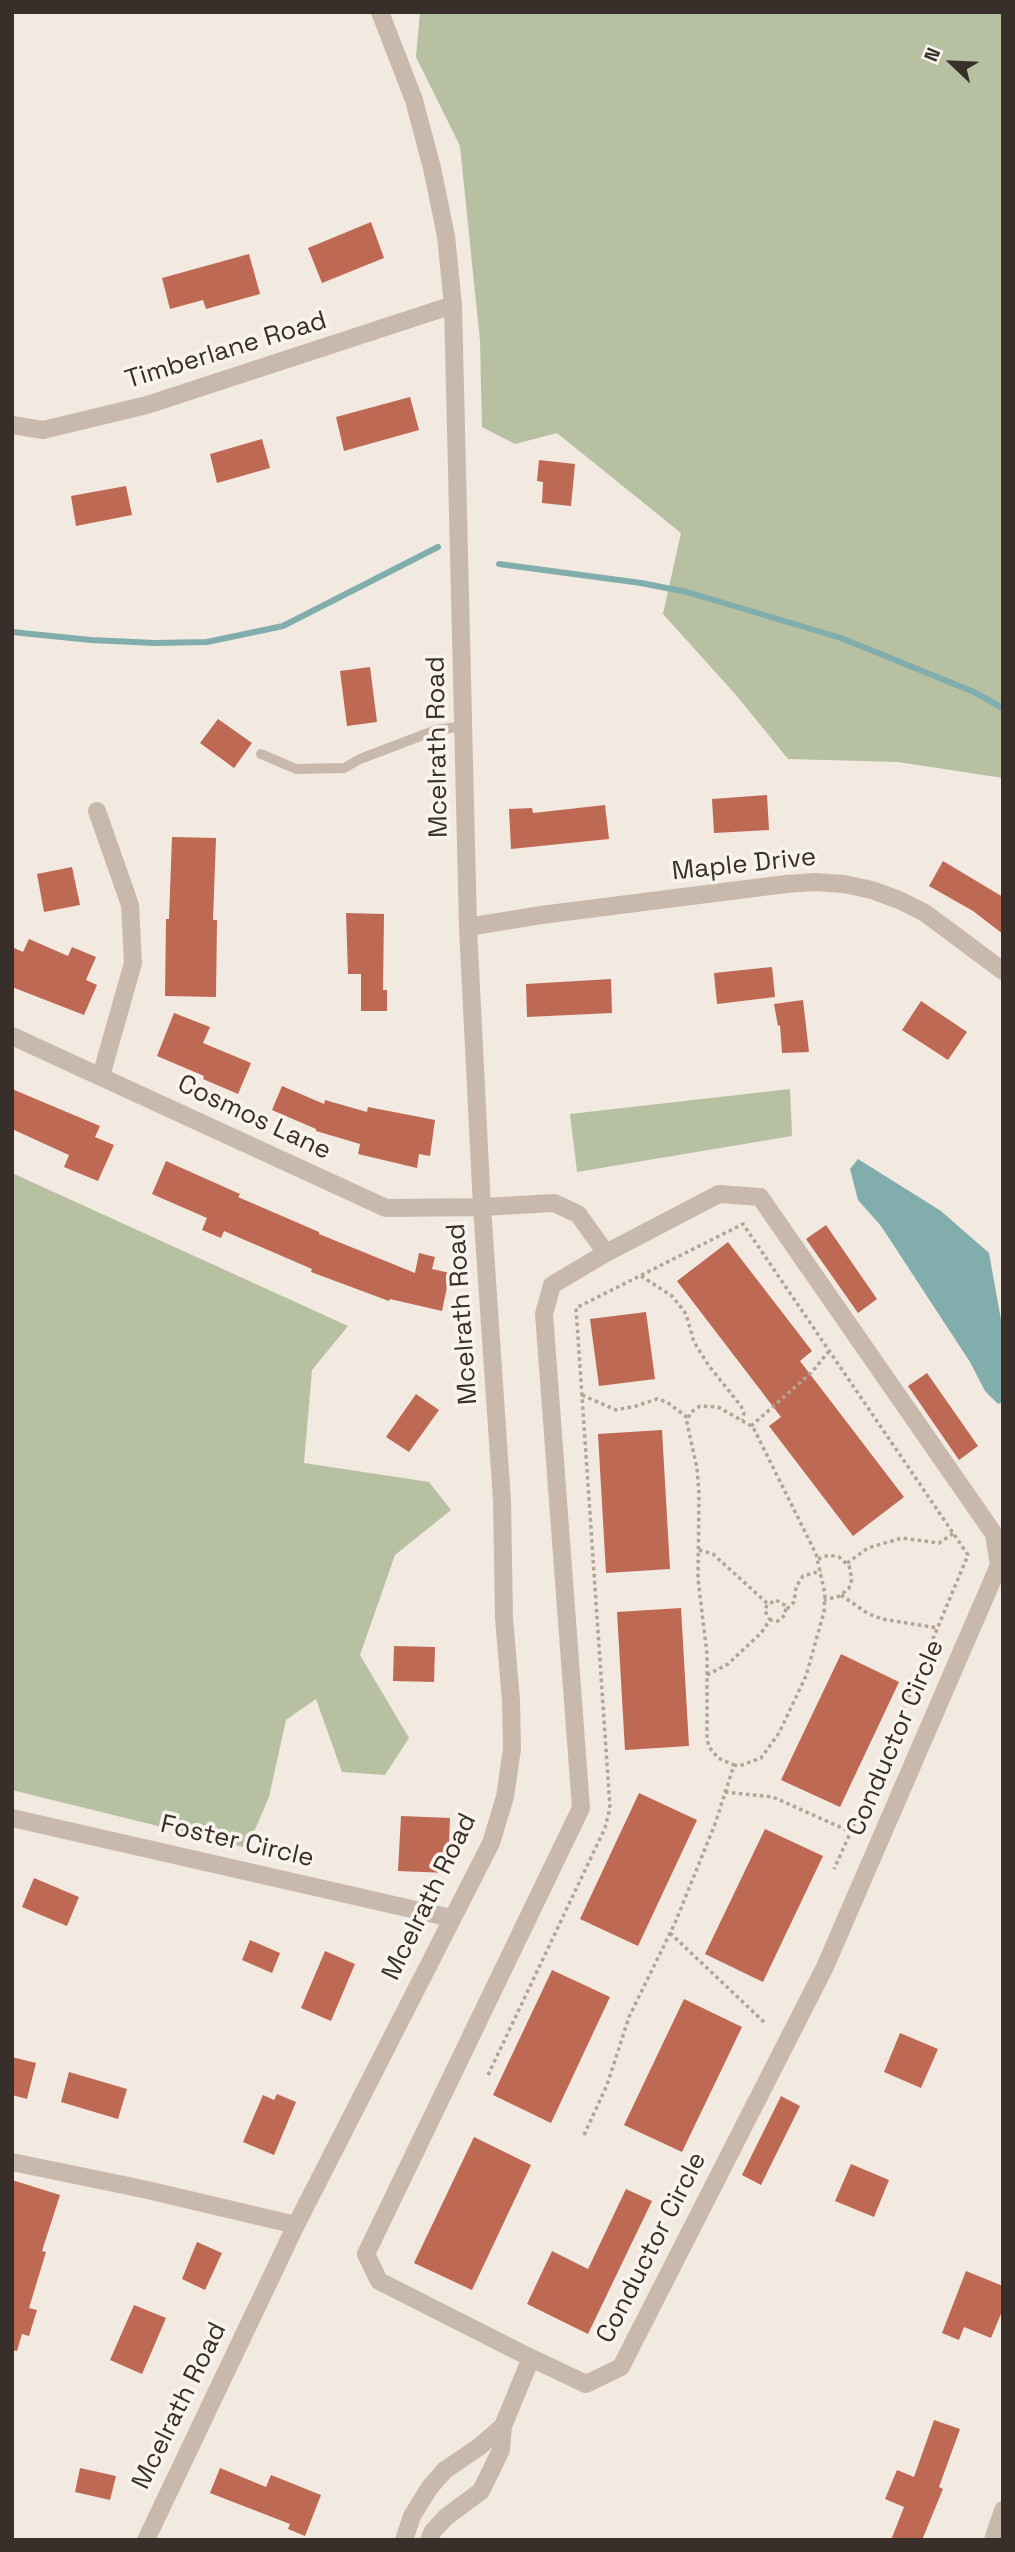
<!DOCTYPE html>
<html>
<head>
<meta charset="utf-8">
<style>
  body { margin:0 }
  #map { position:relative; width:1015px; height:2552px; overflow:hidden; background:#f2e9e1; font-family:"Space Grotesk",sans-serif }
  canvas { display:block }
  .frame { position:absolute; inset:0; border:14px solid #382f2b; pointer-events:none }
  .north { position:absolute; left:917px; top:28px; width:70px; height:70px; -webkit-text-stroke:5px #f9f3ed; paint-order:stroke; rotate:293deg; font-size:19px; font-weight:700; line-height:28px; text-align:center; color:#382f2b }
  .north::after { content:''; display:block; margin:auto; width:24px; height:32px; background:#382f2b; clip-path:polygon(50% 0,100% 100%,50% 72%,0 100%) }
</style>
</head>
<body>
<div id="map">
<canvas width="1015" height="2552"></canvas>
<div class="frame"></div>
<div class="north">N</div>
</div>
<script>
const c = document.querySelector('canvas').getContext('2d');
c.lineJoin = 'round';
function fillPath(path, color) { c.fillStyle = color; c.fill(path, 'evenodd'); }
const shape = rows => new Path2D(rows.map(r => 'M' + r).join(''));
function trace(path, color, width, dash) { c.strokeStyle = color; c.lineWidth = width; c.lineCap = dash ? 'butt' : 'round'; c.setLineDash(dash || []); c.stroke(path); }
function drawText(font, color, halo, rows, align = 'center') {
  c.font = font + ' "Space Grotesk",sans-serif'; c.lineWidth = 7; c.setLineDash([]); c.textBaseline = 'middle'; c.strokeStyle = halo; c.fillStyle = color; for (const [text, x, y, turn = 0] of rows) {
    c.save(); c.translate(x, y); c.rotate((+turn || 0) * Math.PI / 180); c.textAlign = isNaN(turn) ? turn : align; if (halo) c.strokeText(text, 0, 0); c.fillText(text, 0, 0); c.restore();
  }
}
const green = shape([
  [420,12,1003,12,1003,778,898,762,788,759,736,695,663,614,681,533,557,433,515,444,482,427,480,341,460,146,416,57],
  [790,1089,792,1136,577,1172,570,1114],
  [12,1173,348,1326,312,1370,304,1463,429,1482,451,1510,395,1555,360,1655,409,1738,385,1775,342,1772,316,1699,286,1720,269,1797,247,1848,12,1790]
]);
const water = shape([
  [858,1159,941,1211,989,1253,1003,1331,1003,1402,998,1404,985,1391,970,1362,881,1226,858,1200,850,1169]
]);
const stream = shape([
  [499,564,641,583,687,592,841,638,974,692,1003,708],
  [12,632,91,640,155,643,207,642,283,626,438,547]
]);
const building = shape([
  [371,222,384,258,322,283,308,248],
  [249,254,260,294,206,309,203,300,170,309,162,278],
  [410,397,419,430,344,451,336,417],
  [262,439,270,468,217,483,210,454],
  [539,460,575,464,571,506,542,503,543,482,537,481],
  [126,486,132,515,76,526,71,496],
  [370,667,377,722,347,726,340,671],
  [218,719,252,743,234,768,200,743],
  [767,795,769,830,714,833,712,799],
  [605,805,609,839,511,849,509,809,532,808,533,813],
  [172,837,216,838,213,920,217,920,216,997,165,996,166,919,169,919],
  [943,861,1003,897,1003,934,973,911,929,886],
  [72,867,80,905,44,912,37,874],
  [346,913,384,914,383,990,387,990,387,1011,361,1011,361,974,348,974],
  [29,939,68,956,72,947,96,957,86,980,97,985,84,1015,12,987,12,947,23,952],
  [772,967,775,997,717,1004,714,973],
  [611,979,612,1013,527,1017,526,984],
  [803,1000,809,1052,782,1053,780,1025,778,1026,774,1004],
  [921,1001,967,1032,948,1060,902,1030],
  [174,1013,210,1027,203,1043,251,1063,238,1094,203,1079,204,1076,157,1056],
  [282,1086,324,1104,325,1100,367,1112,368,1107,435,1120,430,1156,419,1154,417,1168,358,1154,360,1144,316,1131,316,1129,272,1110],
  [12,1089,100,1126,95,1137,114,1145,98,1181,64,1167,69,1155,12,1129],
  [166,1161,240,1194,238,1197,319,1232,319,1234,415,1273,419,1253,435,1257,432,1269,450,1273,442,1311,390,1299,389,1301,311,1272,312,1269,224,1231,221,1238,202,1230,207,1218,152,1194],
  [826,1225,877,1299,858,1313,806,1239],
  [728,1242,812,1351,800,1361,904,1497,853,1536,769,1426,781,1417,677,1281],
  [646,1312,655,1379,599,1386,590,1319],
  [927,1373,978,1446,959,1460,908,1386],
  [416,1394,439,1410,409,1452,386,1437],
  [662,1430,670,1569,606,1573,598,1434],
  [681,1608,689,1746,625,1750,617,1612],
  [394,1646,435,1647,434,1682,393,1681],
  [841,1654,899,1682,840,1807,781,1780],
  [639,1793,697,1820,638,1946,580,1919],
  [401,1816,450,1818,448,1873,398,1871],
  [765,1829,823,1856,763,1982,705,1954],
  [34,1878,79,1897,67,1926,22,1907],
  [250,1940,280,1953,272,1973,242,1960],
  [325,1951,355,1964,331,2021,301,2008],
  [552,1970,610,1997,551,2123,493,2095],
  [684,1999,742,2027,682,2152,624,2125],
  [900,2033,938,2049,921,2088,884,2072],
  [12,2057,36,2063,27,2099,12,2095],
  [69,2072,127,2089,118,2119,61,2102],
  [277,2094,296,2102,274,2155,243,2142,263,2095,274,2100],
  [781,2096,800,2106,761,2185,742,2175],
  [474,2137,531,2165,472,2290,414,2263],
  [851,2164,889,2180,874,2217,835,2201],
  [12,2180,60,2195,42,2251,46,2252,29,2308,37,2310,29,2336,22,2334,17,2351,12,2350],
  [626,2189,652,2201,588,2334,527,2304,552,2251,588,2269],
  [197,2242,222,2253,205,2290,182,2279],
  [966,2271,1003,2286,1003,2309,991,2338,964,2327,959,2340,942,2333],
  [134,2305,166,2318,142,2374,110,2360],
  [934,2420,960,2429,939,2487,943,2489,922,2540,891,2540,904,2507,885,2499,897,2470,914,2477],
  [80,2468,116,2476,110,2500,75,2492],
  [220,2468,266,2487,271,2475,321,2495,305,2536,288,2529,290,2524,210,2493]
]);
const path = shape([
  [641,1276,672,1296,680,1306,686,1314,694,1342,709,1366,741,1406,744,1413,742,1420],
  [582,1395,616,1410,636,1406,657,1399,667,1402,688,1418],
  [751,1426,811,1373,830,1350],
  [699,1550,713,1554,768,1604],
  [818,1559,829,1555,839,1557,849,1566,852,1579,849,1588,840,1596,824,1600],
  [847,1563,868,1548,902,1538,939,1543,954,1533],
  [841,1595,867,1613,882,1619,938,1628],
  [787,1609,794,1602,796,1587,803,1576,821,1571],
  [707,1675,728,1664,761,1633,770,1620,765,1611,767,1605,776,1600,786,1606,785,1615,778,1621,770,1620],
  [725,1792,773,1797,851,1832],
  [670,1933,764,2022],
  [488,2075,605,1828,610,1808,576,1308,743,1224,968,1555,872,1785,834,1869],
  [584,2135,607,2085,629,2017,675,1923,715,1824,734,1765,718,1758,709,1747,707,1739,707,1654,698,1579,699,1494,697,1468,687,1423,690,1413,700,1406,718,1407,753,1427,816,1554,825,1594,824,1612,806,1676,779,1733,761,1758,739,1766,734,1765]
]);
const lane = shape([
  [261,754,296,769,344,768,360,759,436,730,464,726]
]);
const street = shape([
  [12,425,43,430,147,405,453,305],
  [97,811,130,905,133,963,101,1076],
  [468,927,541,915,786,884,815,882,844,884,872,890,899,900,925,913,1003,971],
  [12,1036,386,1208,482,1207,554,1203,578,1214,606,1253],
  [719,1194,760,1197,994,1534,999,1565,825,1967,621,2367,586,2384,531,2358,379,2281,366,2254,581,1808,544,1314,552,1285,606,1253,719,1194],
  [12,1818,451,1918],
  [12,2162,143,2189,296,2225],
  [503,2426,531,2358],
  [146,2540,296,2225,491,1843,505,1797,512,1749,511,1701,504,1618,502,1501,482,1207,468,927,453,305,446,236,432,168,414,100,380,12],
  [404,2540,412,2516,430,2487,445,2470,479,2447,503,2426,501,2450,481,2491,446,2517,433,2531,429,2540],
  [993,2540,1003,2510]
]);
const streetNames = [
  ["Timberlane Road",226,351,-17],
  ["Mcelrath Road",438,747,-91],
  ["Maple Drive",744,865,-6],
  ["Cosmos Lane",254,1118,25],
  ["Mcelrath Road",463,1314,-94],
  ["Conductor Circle",896,1738,-67],
  ["Foster Circle",237,1842,13],
  ["Mcelrath Road",430,1897,-64],
  ["Conductor Circle",652,2248,-63],
  ["Mcelrath Road",180,2406,-64]
];
fillPath(green, '#b7c0a1');
fillPath(water, '#81adad');
trace(stream, '#81adad', 6);
fillPath(building, '#be6953');
trace(path, '#b5a397', 3.5, [3.5, 3.5]);
trace(lane, '#c9b9ad', 10);
trace(street, '#c9b9ad', 18);
drawText('26px', '#382f2b', '#f9f3ed', streetNames);
</script>
</body>
</html>
